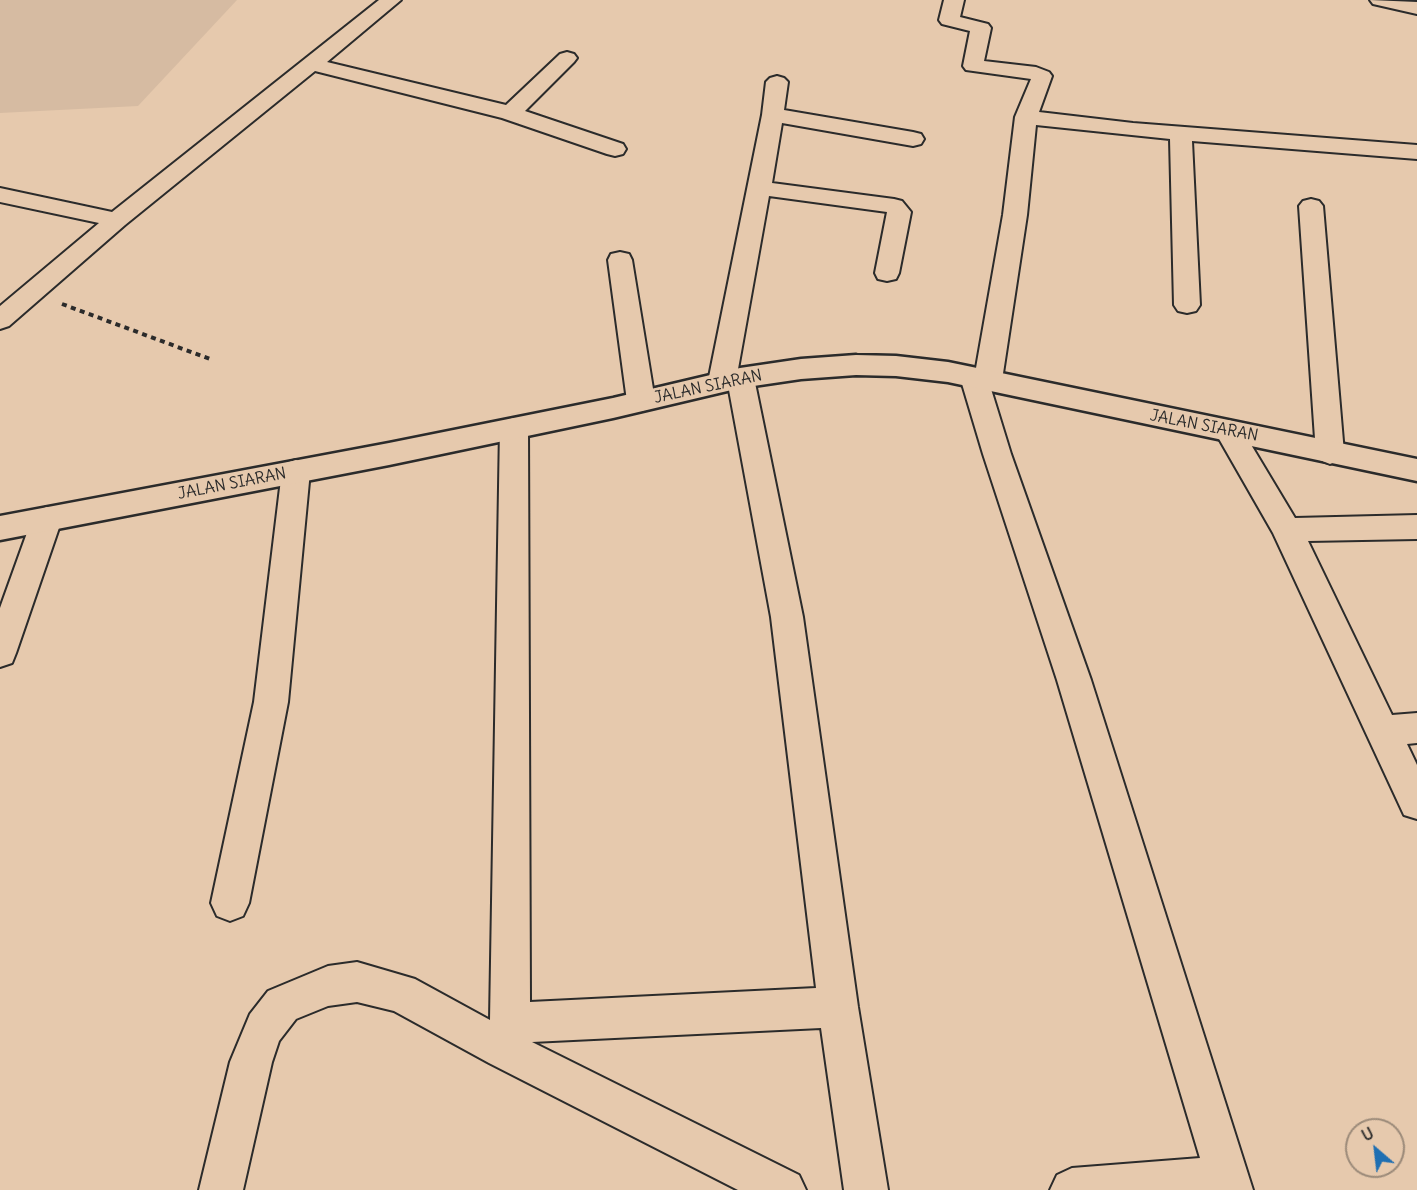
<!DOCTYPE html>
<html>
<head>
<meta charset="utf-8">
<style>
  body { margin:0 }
  #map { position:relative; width:1417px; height:1190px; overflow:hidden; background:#e6c9ad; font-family:Delius,sans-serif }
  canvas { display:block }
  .north { position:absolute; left:1345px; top:1118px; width:60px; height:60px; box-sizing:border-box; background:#e6c9ad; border:2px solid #9b8a79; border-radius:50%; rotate:332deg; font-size:16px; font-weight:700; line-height:24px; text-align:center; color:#2b2b2b }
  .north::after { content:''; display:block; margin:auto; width:21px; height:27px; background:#1f6fb2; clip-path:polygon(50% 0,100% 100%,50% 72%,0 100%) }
</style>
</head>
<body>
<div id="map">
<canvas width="1417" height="1190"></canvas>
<div class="north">U</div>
</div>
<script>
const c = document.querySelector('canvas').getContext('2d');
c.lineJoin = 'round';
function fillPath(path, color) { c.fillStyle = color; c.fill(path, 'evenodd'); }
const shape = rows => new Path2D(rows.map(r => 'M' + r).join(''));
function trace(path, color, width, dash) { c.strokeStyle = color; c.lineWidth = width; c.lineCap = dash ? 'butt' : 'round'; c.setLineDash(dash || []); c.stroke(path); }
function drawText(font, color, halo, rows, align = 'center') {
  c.font = font + ' Delius,sans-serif'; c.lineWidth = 4.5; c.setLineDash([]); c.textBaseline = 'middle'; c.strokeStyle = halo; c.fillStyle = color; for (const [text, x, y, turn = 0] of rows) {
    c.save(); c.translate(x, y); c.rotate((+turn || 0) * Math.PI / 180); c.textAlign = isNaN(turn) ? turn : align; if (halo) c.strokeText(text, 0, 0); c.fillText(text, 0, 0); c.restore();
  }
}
const built = shape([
  [0,0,237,0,138,106,0,113]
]);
const path = shape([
  [62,304,210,359]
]);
const minor = shape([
  [379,0,401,0,327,62,506,105,560,54,567,52,574,54,577,58,574,62,525,111,623,144,626,149,623,154,615,156,607,154,502,118,315,71,125,225,9,326,0,329,0,306,99,223,0,202,0,188,112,212,379,0],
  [944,0,964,0,960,17,988,24,991,28,984,61,1036,67,1049,72,1052,76,1039,112,1133,123,1417,145,1417,159,1192,141,1200,305,1196,311,1187,313,1178,311,1174,305,1170,139,1036,125,1027,215,1002,380,998,387,991,389,1011,454,1091,680,1253,1190,1050,1190,1057,1175,1072,1168,1200,1158,1057,680,983,454,960,377,964,370,976,368,1003,215,1015,117,1031,79,966,70,963,66,970,31,942,24,939,20,944,0],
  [1370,0,1417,2,1417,14,1373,4,1370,0],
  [777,76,784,78,788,82,784,110,913,132,921,134,924,139,921,144,913,146,782,123,772,183,894,199,902,201,911,212,899,273,896,279,887,281,878,279,875,273,887,212,769,196,738,369,750,371,754,378,803,617,858,1007,888,1190,844,1190,821,1028,532,1042,799,1175,806,1190,738,1190,489,1063,394,1011,357,1002,328,1006,296,1019,279,1041,272,1062,243,1190,199,1190,230,1062,250,1014,268,991,328,966,357,962,415,979,490,1020,500,428,504,421,514,418,524,421,528,428,530,1002,816,988,771,617,729,390,722,391,712,389,708,382,762,115,766,82,770,78,777,76],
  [1311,199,1319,201,1323,206,1344,453,1340,460,1330,464,1320,460,1316,453,1299,206,1303,201,1311,199],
  [620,252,629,254,632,260,655,401,651,408,641,411,631,408,627,401,608,260,611,254,620,252],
  [1228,420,1238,423,1295,518,1417,515,1417,539,1308,541,1392,715,1417,713,1417,743,1407,744,1417,765,1417,819,1404,815,1273,533,1214,430,1218,423,1228,420],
  [296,460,306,463,310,471,288,702,249,903,243,916,230,921,217,916,211,903,254,702,282,471,286,463,296,460],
  [47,507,58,511,62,519,16,653,12,663,0,667,0,608,32,519,36,511,47,507]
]);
const tertiary = shape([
  [856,355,896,356,948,362,1417,459,1417,481,948,382,896,376,856,375,801,379,740,388,613,418,389,465,0,540,0,516,389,443,613,398,740,368,801,359,856,355]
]);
const streetNames = [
  ["JALAN SIARAN",708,387,-12],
  ["JALAN SIARAN",1204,426,11],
  ["JALAN SIARAN",232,484,-11]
];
fillPath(built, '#d6bba2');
trace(minor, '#2b2b2b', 4);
trace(tertiary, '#2b2b2b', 5);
trace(path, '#2b2b2b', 4, [5, 4.5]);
fillPath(minor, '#e6c9ad');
fillPath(tertiary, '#e6c9ad');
drawText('16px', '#2b2b2b', '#e6c9ad', streetNames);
</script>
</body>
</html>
